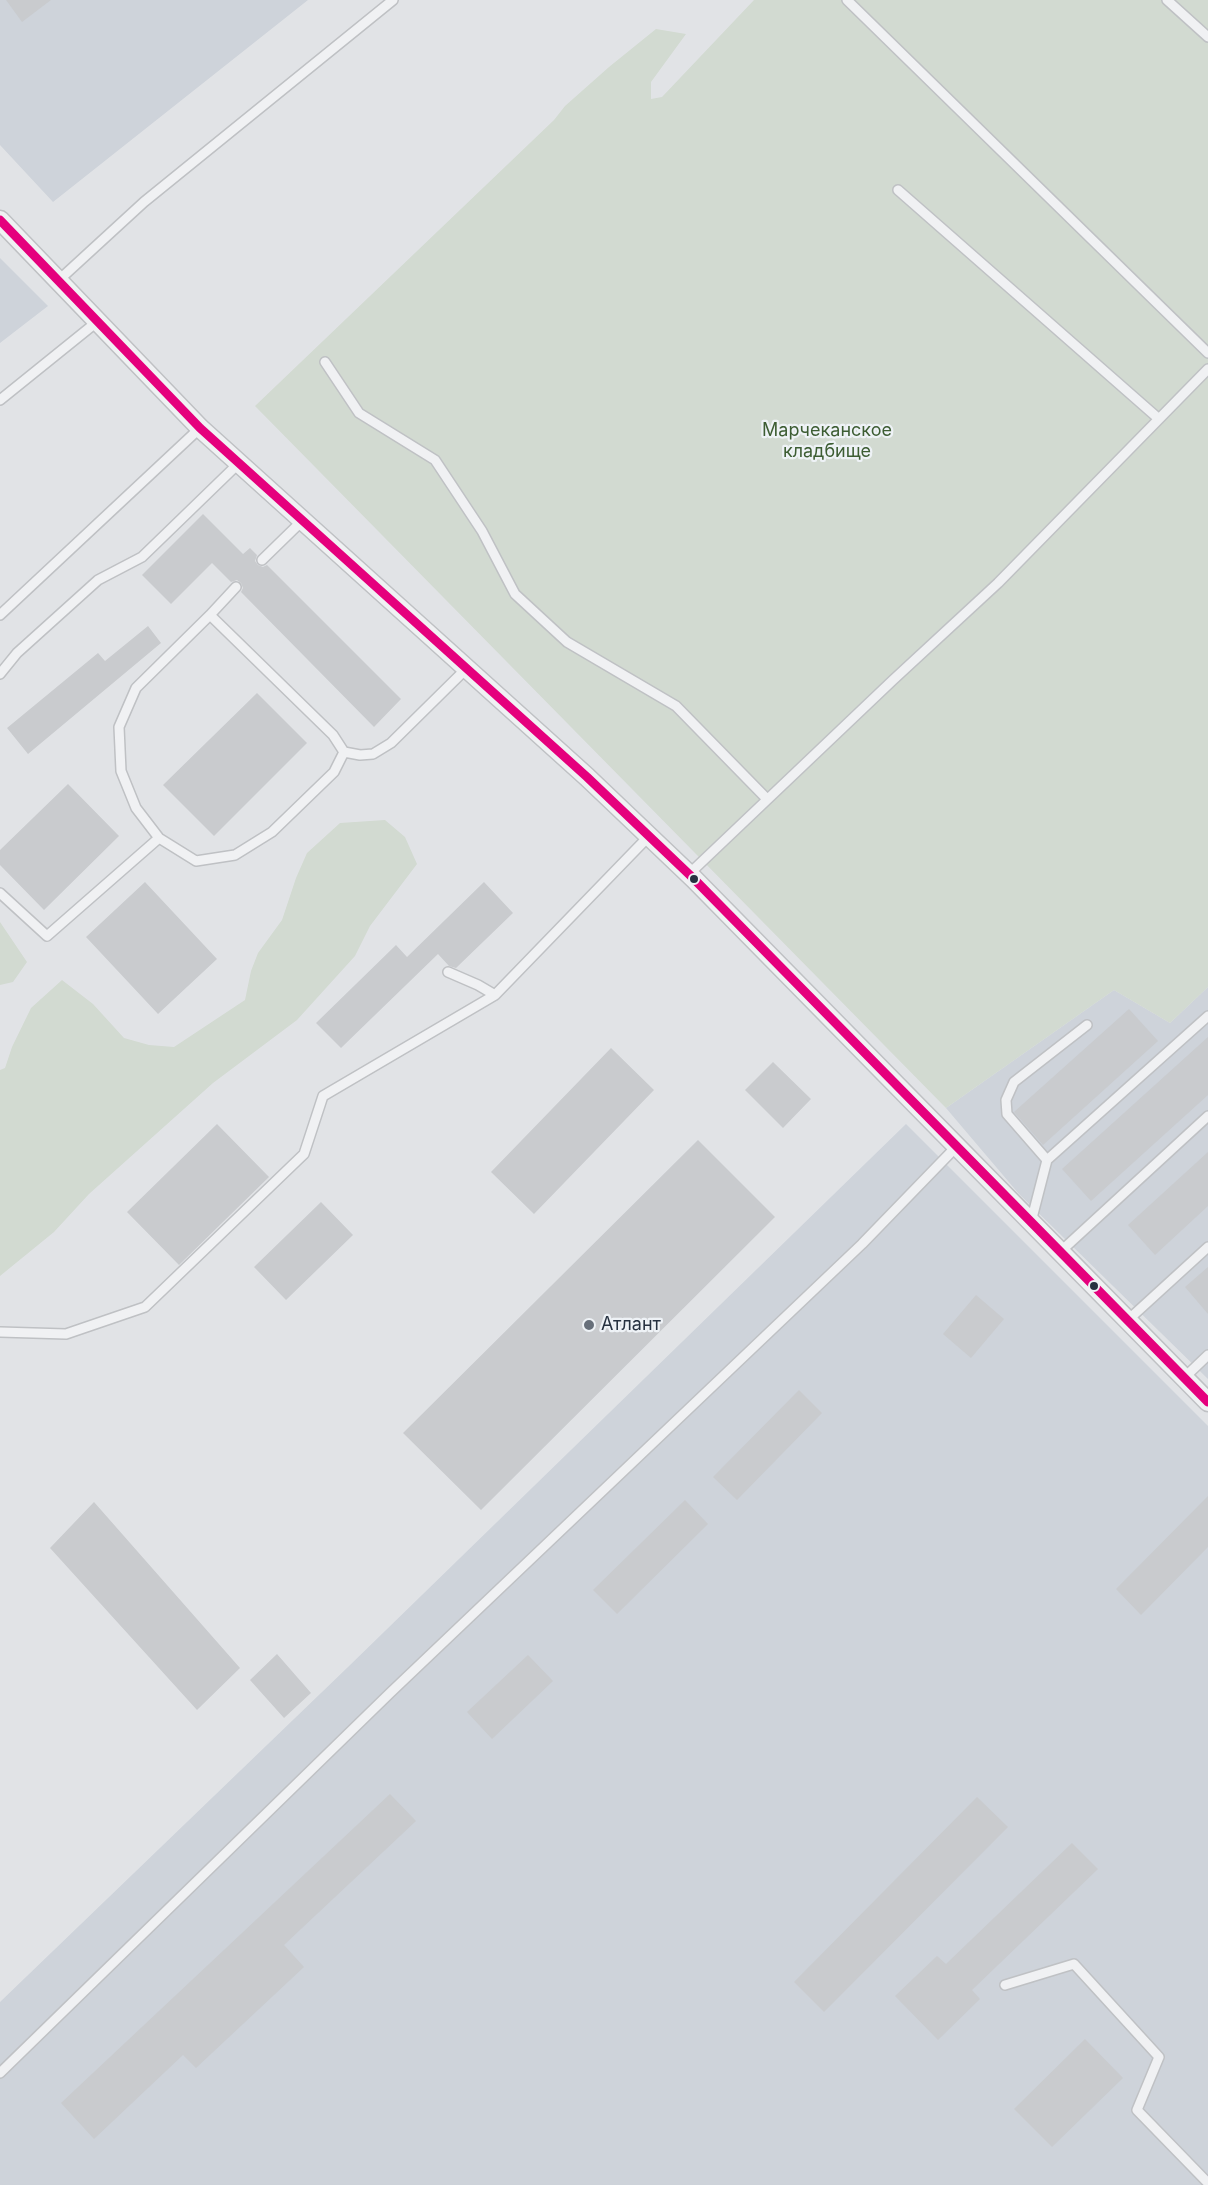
<!DOCTYPE html>
<html>
<head>
<meta charset="utf-8">
<style>
  body { margin:0 }
  canvas { display:block; background:#e1e3e6 }
</style>
</head>
<body>
<canvas width="1208" height="2185"></canvas>
<script>
const c = document.querySelector('canvas').getContext('2d');
c.lineJoin = 'round';
function fillPath(path, color) { c.fillStyle = color; c.fill(path, 'evenodd'); }
const shape = rows => new Path2D(rows.map(r => 'M' + r).join(''));
function trace(path, color, width, dash) { c.strokeStyle = color; c.lineWidth = width; c.lineCap = dash ? 'butt' : 'round'; c.setLineDash(dash || []); c.stroke(path); }
function drawText(font, color, halo, rows, align = 'center') {
  c.font = font + ' Inter,sans-serif'; c.lineWidth = 4.5; c.setLineDash([]); c.textBaseline = 'middle'; c.strokeStyle = halo; c.fillStyle = color; for (const [text, x, y, turn = 0] of rows) {
    c.save(); c.translate(x, y); c.rotate((+turn || 0) * Math.PI / 180); c.textAlign = isNaN(turn) ? turn : align; if (halo) c.strokeText(text, 0, 0); c.fillText(text, 0, 0); c.restore();
  }
}
const built = shape([
  [0,0,308,0,53,202,0,145],
  [0,258,48,306,0,343],
  [1208,987,1208,1379,1019,1194,946,1108,1114,990,1170,1023],
  [906,1124,1208,1426,1208,2185,0,2185,0,2002,348,1667]
]);
const green = shape([
  [754,0,1208,0,1208,987,1170,1023,1114,990,946,1108,255,406,554,120,565,106,609,67,656,29,686,34,651,82,651,99,662,97],
  [385,820,405,837,417,864,370,926,355,956,297,1020,213,1083,89,1194,54,1232,0,1276,0,1070,5,1068,12,1047,31,1008,62,980,93,1004,124,1038,149,1045,174,1047,245,1000,251,971,258,953,282,920,296,878,307,853,340,823],
  [0,922,27,962,13,982,0,985]
]);
const building = shape([
  [6,0,51,0,22,22],
  [203,514,243,554,250,548,257,555,255,561,258,565,263,567,267,565,401,699,374,727,241,592,243,588,241,583,237,580,231,582,212,563,171,604,142,575],
  [148,626,161,643,28,754,7,728,98,653,105,661],
  [257,693,307,743,214,836,163,785],
  [68,784,119,836,44,910,0,865,0,850],
  [145,882,217,959,158,1014,86,937],
  [484,882,513,913,456,968,449,966,438,954,341,1048,316,1023,396,945,407,957],
  [1129,1009,1158,1041,1043,1145,1014,1112],
  [1208,1037,1208,1095,1091,1201,1062,1169],
  [611,1048,654,1090,534,1214,491,1172],
  [773,1062,811,1099,783,1128,745,1090],
  [217,1124,269,1177,179,1265,127,1212],
  [698,1140,775,1217,481,1510,403,1433],
  [1208,1152,1208,1206,1155,1255,1128,1225],
  [321,1202,353,1235,286,1300,254,1267],
  [1208,1267,1208,1314,1185,1287],
  [976,1295,1004,1319,971,1358,943,1334],
  [799,1390,822,1413,737,1500,713,1477],
  [1208,1496,1208,1547,1141,1615,1116,1589],
  [685,1500,708,1524,617,1614,593,1590],
  [94,1502,240,1668,197,1710,50,1548],
  [277,1654,311,1693,284,1718,250,1680],
  [528,1655,553,1681,492,1739,467,1712],
  [390,1794,416,1821,284,1945,304,1967,196,2068,183,2055,94,2139,61,2103],
  [977,1797,1008,1827,824,2012,794,1982],
  [1072,1843,1098,1869,972,1990,980,1999,938,2040,895,1996,937,1956,946,1964],
  [1085,2039,1123,2078,1052,2147,1014,2109]
]);
const lane = shape([
  [847,0,1208,353],
  [1167,0,1208,37],
  [898,190,1159,419],
  [59,280,144,202,393,0],
  [325,362,359,413,435,460,482,531,515,594,567,642,676,706,767,799],
  [0,400,98,321],
  [262,560,303,520],
  [0,615,200,428],
  [210,615,333,735,344,752,334,772,272,832,235,855,196,861,159,838,136,808,121,771,119,727,136,688,210,615],
  [210,615,236,587],
  [0,674,17,653,98,580,142,557,239,463],
  [344,752,360,755,373,754,391,743,467,668],
  [689,874,893,680,998,583,1208,369],
  [0,893,47,936,159,838],
  [448,972,478,985,495,995,649,836],
  [1047,1160,1007,1114,1006,1100,1014,1082,1087,1025],
  [1031,1222,1047,1160,1208,1016],
  [1060,1252,1208,1116],
  [1128,1320,1208,1247],
  [0,1332,66,1334,145,1307,304,1154,323,1096,495,995],
  [1185,1377,1208,1355],
  [1005,1985,1074,1964,1159,2057,1137,2110,1208,2183],
  [0,2073,390,1693,862,1244,956,1147]
]);
const street = shape([
  [0,220,200,428,587,777,694,879,1208,1402]
]);
const bus1 = shape([
  [0,220,200,428,587,777,694,879,1208,1402]
]);
const markers = [
  [694,879,5,"#263140"],
  [1094,1286,5,"#263140"],
  [589,1325,6,"#676f7a"]
];
const parkNames = [
  ["Марчеканское",827,431],
  ["кладбище",827,452]
];
const poiNames = [
  ["Атлант",601,1325]
];
fillPath(built, '#ced3da');
fillPath(green, '#d2dad1');
fillPath(building, '#c9cbce');
trace(lane, '#bfc1c4', 12);
trace(street, '#bfc1c4', 21);
trace(lane, '#f0f1f3', 9);
trace(street, '#f0f1f3', 18);
trace(bus1, '#e5007d', 9);
for (const [x, y, r, color] of markers) { const dot = new Path2D(); dot.arc(x, y, r, 0, 2 * Math.PI); c.fillStyle = color; c.fill(dot); trace(dot, '#eef2f6', 2); }
drawText('18px', '#3d5d33', '#eef2f6', parkNames);
drawText('18px', '#263140', '#eef2f6', poiNames, 'left');
</script>
</body>
</html>
